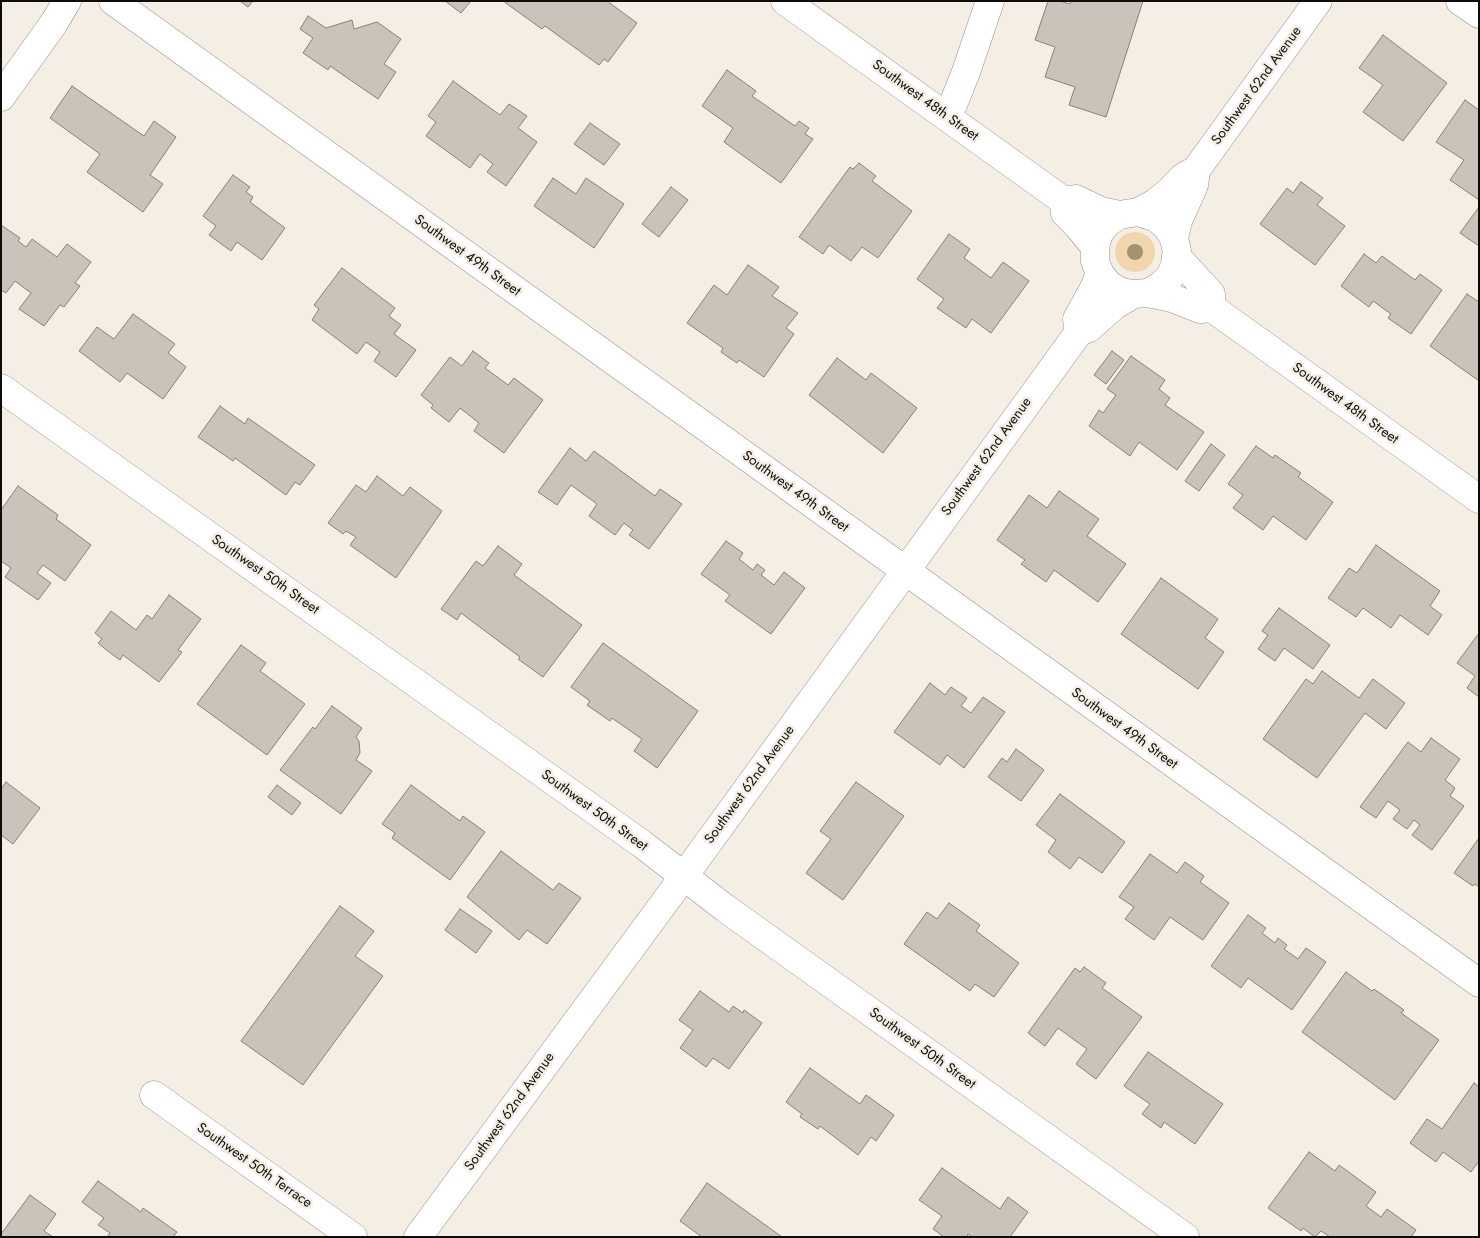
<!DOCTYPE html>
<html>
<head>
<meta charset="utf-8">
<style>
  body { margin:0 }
  #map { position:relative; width:1480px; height:1238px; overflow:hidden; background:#f4eee5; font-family:Jost,sans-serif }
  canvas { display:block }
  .frame { position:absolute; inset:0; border:2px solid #0f0d0a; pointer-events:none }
</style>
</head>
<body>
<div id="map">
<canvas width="1480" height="1238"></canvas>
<div class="frame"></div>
</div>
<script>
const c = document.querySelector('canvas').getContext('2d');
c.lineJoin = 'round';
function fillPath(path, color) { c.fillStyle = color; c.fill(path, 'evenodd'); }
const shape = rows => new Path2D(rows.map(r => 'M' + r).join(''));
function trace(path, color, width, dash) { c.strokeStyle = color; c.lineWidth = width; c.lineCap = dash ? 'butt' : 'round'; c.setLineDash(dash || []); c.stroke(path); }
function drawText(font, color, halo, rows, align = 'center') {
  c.font = font + ' Jost,sans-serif'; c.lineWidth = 5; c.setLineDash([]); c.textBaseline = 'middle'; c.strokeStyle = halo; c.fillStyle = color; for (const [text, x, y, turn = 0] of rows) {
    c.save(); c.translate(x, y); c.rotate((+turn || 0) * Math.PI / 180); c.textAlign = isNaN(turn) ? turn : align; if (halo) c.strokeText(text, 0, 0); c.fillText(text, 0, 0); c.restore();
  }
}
const green = shape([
  '1115 252a20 20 0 1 1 40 0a20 20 0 1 1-40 0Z'
]);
const building = shape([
  [240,1,253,1,248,7,240,1],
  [445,1,471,1,461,13,445,1],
  [503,1,607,1,637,23,608,62,604,59,599,65,545,26,542,29,503,1],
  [1048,1,1060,1,1070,4,1071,1,1143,1,1106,117,1069,105,1075,87,1045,77,1055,47,1035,40,1048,1],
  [308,16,326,28,352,20,354,29,377,22,401,39,384,64,396,72,378,99,330,66,328,70,303,53,313,38,300,29,308,16],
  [1383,35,1447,83,1403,141,1363,112,1383,85,1359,68,1383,35],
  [727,70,756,91,752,96,795,126,799,121,809,128,805,134,813,139,781,183,724,142,733,128,702,106,727,70],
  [453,81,500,115,509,104,527,116,518,128,537,142,506,186,487,172,493,164,480,154,470,168,426,136,436,122,428,116,453,81],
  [72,86,144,136,154,121,176,137,150,175,163,184,143,212,87,172,100,154,50,118,72,86],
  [1465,100,1479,110,1479,200,1450,180,1464,160,1436,142,1465,100],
  [590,123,620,144,604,165,574,144,590,123],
  [859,163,876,176,872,181,912,211,878,258,862,247,851,261,829,245,823,254,799,237,850,167,853,169,859,163],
  [233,175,250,187,246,192,253,197,250,202,285,228,262,260,237,242,231,251,209,235,216,226,203,216,233,175],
  [553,178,576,194,586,178,624,204,594,248,534,206,553,178],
  [1301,182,1323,198,1317,205,1345,226,1315,265,1260,224,1287,188,1293,193,1301,182],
  [671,187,688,200,659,237,642,224,671,187],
  [1479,207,1479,246,1460,233,1479,207],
  [1,225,20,238,18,241,26,247,32,239,57,257,67,244,91,262,75,283,80,286,64,307,60,305,44,326,19,309,31,293,15,281,6,293,1,290,1,225],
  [949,234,970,249,964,258,991,278,1003,262,1029,281,991,333,972,319,966,328,937,308,944,299,917,279,949,234],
  [1364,254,1376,263,1382,256,1415,280,1420,274,1442,290,1411,334,1388,318,1391,314,1373,301,1369,307,1341,286,1364,254],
  [748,265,779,287,772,296,798,313,786,328,794,334,764,377,739,360,737,363,721,352,723,348,687,323,714,285,727,295,748,265],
  [342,268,395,308,389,316,401,325,394,334,416,350,396,377,374,361,380,352,366,342,357,354,312,320,319,309,314,305,342,268],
  [1467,294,1479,302,1479,381,1430,346,1467,294],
  [133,314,175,344,168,353,186,367,163,399,127,373,120,382,79,351,97,327,114,339,133,314],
  [473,351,489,363,485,368,508,385,514,378,543,400,504,453,474,431,479,423,460,408,449,422,431,408,433,405,421,395,450,357,462,366,473,351],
  [1112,351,1124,360,1106,384,1094,375,1112,351],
  [1131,356,1165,380,1159,389,1170,398,1165,405,1204,432,1177,470,1139,442,1130,456,1089,426,1099,410,1103,413,1116,395,1107,389,1131,356],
  [837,358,866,380,871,373,917,408,883,453,809,395,837,358],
  [220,406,245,424,248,418,315,465,300,485,295,482,286,495,235,458,233,461,198,437,220,406],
  [1211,444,1225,455,1199,491,1185,481,1211,444],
  [1256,446,1273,458,1275,455,1301,473,1298,477,1333,502,1306,540,1273,516,1263,530,1233,508,1243,495,1228,484,1256,446],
  [570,448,586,461,594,451,655,496,660,489,682,504,649,549,629,535,633,530,624,523,615,535,589,516,597,504,571,485,557,505,538,492,570,448],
  [377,476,403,496,410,487,442,511,396,578,350,545,356,537,346,531,343,534,328,523,356,485,366,492,377,476],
  [18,486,58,515,56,519,91,545,65,581,43,565,37,573,51,583,38,600,5,577,11,568,1,561,1,510,18,486],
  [1059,491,1099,519,1087,536,1126,564,1098,602,1054,570,1046,582,1021,564,1025,560,997,540,1029,495,1047,508,1059,491],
  [726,541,743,553,739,559,753,570,757,564,765,570,761,575,774,585,784,572,805,588,771,634,725,601,730,595,701,574,726,541],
  [1376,545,1440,591,1430,606,1442,615,1428,635,1400,615,1391,628,1363,608,1356,617,1328,598,1349,568,1357,573,1376,545],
  [498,546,522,564,514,575,582,625,543,677,518,659,520,657,461,613,457,620,441,609,476,561,483,566,498,546],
  [1161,578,1218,619,1205,638,1224,652,1198,689,1121,634,1161,578],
  [169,595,201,619,178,650,182,652,159,682,123,655,120,660,109,652,98,643,102,639,95,633,111,611,136,630,147,615,152,619,169,595],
  [1279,608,1330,645,1313,669,1284,648,1275,661,1258,649,1268,635,1262,631,1279,608],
  [1479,633,1479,697,1467,688,1475,676,1457,663,1479,633],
  [603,643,698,711,657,768,634,751,642,739,612,718,610,721,587,705,590,701,571,687,603,643],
  [241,645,266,663,260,671,305,704,267,755,197,704,241,645],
  [1322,671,1359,698,1373,679,1405,703,1386,729,1365,713,1317,778,1263,739,1306,679,1313,684,1322,671],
  [930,683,945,695,951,687,967,698,961,706,971,713,983,697,1005,712,964,768,947,755,940,765,894,732,930,683],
  [332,706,362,728,356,737,359,741,360,753,356,760,372,771,341,814,280,770,313,727,315,729,332,706],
  [1431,738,1460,759,1445,780,1455,788,1450,796,1464,806,1432,850,1412,835,1420,825,1414,820,1407,829,1393,819,1400,810,1388,801,1376,818,1360,807,1408,742,1421,752,1431,738],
  [1016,749,1044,770,1021,801,988,777,1002,758,1007,762,1016,749],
  [6,782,40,808,13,844,1,835,1,789,6,782],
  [856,782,904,816,843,900,806,873,831,839,820,831,856,782],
  [277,785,301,803,292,815,268,797,277,785],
  [411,785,460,821,463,816,485,832,450,880,392,838,395,833,382,824,411,785],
  [1060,794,1125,842,1102,873,1079,857,1070,869,1048,852,1056,840,1036,825,1060,794],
  [1479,838,1479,887,1475,884,1473,886,1454,873,1479,838],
  [501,851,553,890,559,883,581,898,547,944,527,930,519,940,467,897,501,851],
  [1150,854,1177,873,1185,862,1204,876,1200,882,1229,903,1203,940,1170,917,1154,940,1125,919,1134,907,1119,897,1150,854],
  [949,903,980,925,976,931,1019,963,994,997,975,984,970,991,904,944,927,912,937,919,949,903],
  [340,906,374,931,355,956,383,976,303,1085,241,1041,340,906],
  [460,909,492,931,476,953,445,930,460,909],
  [1248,915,1266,928,1262,933,1275,943,1278,938,1287,945,1284,949,1298,959,1306,948,1326,962,1292,1010,1248,978,1241,988,1211,966,1248,915],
  [1084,967,1106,983,1102,988,1142,1017,1096,1079,1076,1064,1087,1049,1058,1028,1045,1046,1028,1033,1075,968,1080,972,1084,967],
  [1346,972,1372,991,1374,989,1404,1010,1401,1013,1439,1040,1395,1100,1302,1032,1346,972],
  [700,991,729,1012,733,1006,743,1013,744,1010,762,1023,729,1069,713,1058,706,1067,680,1048,693,1030,679,1020,700,991],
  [1148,1052,1223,1104,1195,1144,1164,1122,1161,1128,1142,1114,1150,1104,1124,1086,1148,1052],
  [810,1068,860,1104,866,1095,894,1115,876,1141,871,1137,858,1155,820,1126,818,1129,800,1117,802,1114,786,1102,810,1068],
  [1474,1083,1478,1086,1479,1084,1479,1161,1471,1172,1443,1152,1436,1162,1410,1143,1427,1119,1442,1129,1474,1083],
  [1309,1152,1335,1171,1339,1165,1376,1192,1366,1206,1381,1217,1387,1209,1416,1230,1411,1237,1330,1237,1321,1231,1315,1237,1303,1228,1301,1231,1268,1208,1309,1152],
  [942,1168,1000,1209,1008,1197,1028,1212,1010,1237,972,1237,968,1234,967,1237,944,1237,933,1229,942,1216,919,1200,942,1168],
  [98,1181,141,1212,143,1208,177,1232,173,1237,107,1237,110,1233,98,1225,104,1218,82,1202,98,1181],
  [707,1183,782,1237,702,1237,680,1221,707,1183],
  [30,1195,56,1214,44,1231,53,1237,1,1237,1,1234,30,1195]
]);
const minor = shape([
  [113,1,1479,983],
  [785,1,1064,201,1076,199,1101,211,1119,215],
  [1460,1,1479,14],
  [1,97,54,23,67,1],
  [948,117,966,72,990,1],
  [1064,201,1065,213,1077,225,1095,247],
  [1138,212,1155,203,1170,191,1183,177,1196,170,1318,1],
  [1174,238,1167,227,1157,218,1138,212,1119,215,1107,223,1099,233,1095,247,1095,261,1100,274,1109,285,1121,292,1134,294,1148,293,1160,286,1170,277,1175,265,1177,252,1174,238,1178,221,1194,185,1196,170],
  [1176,256,1211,294,1212,308],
  [1148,293,1172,298,1200,309,1212,308,1479,499],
  [1079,332,1077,319,1093,290,1100,274],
  [1,388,642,844,725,908,1185,1237],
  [154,1095,353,1237],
  [418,1237,684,876,1079,332,1089,328,1115,305,1134,294]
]);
const trees = [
  [1135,252]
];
const streetNames = [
  ["Southwest 62nd Avenue",1257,86,-54],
  ["Southwest 48th Street",925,101,36],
  ["Southwest 49th Street",467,256,36],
  ["Southwest 48th Street",1345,404,36],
  ["Southwest 62nd Avenue",987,457,-54],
  ["Southwest 49th Street",795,492,36],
  ["Southwest 50th Street",265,575,35],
  ["Southwest 49th Street",1124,729,36],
  ["Southwest 62nd Avenue",750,785,-54],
  ["Southwest 50th Street",594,811,36],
  ["Southwest 50th Street",922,1049,36],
  ["Southwest 62nd Avenue",510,1112,-54],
  ["Southwest 50th Terrace",254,1166,35]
];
fillPath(green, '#f0d5ad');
fillPath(building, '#c9c3ba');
trace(building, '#868179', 1);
trace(minor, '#97928a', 29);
trace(minor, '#fff', 28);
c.fillStyle = '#a4916f';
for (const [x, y] of trees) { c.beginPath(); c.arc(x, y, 8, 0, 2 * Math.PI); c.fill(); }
drawText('14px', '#0f0d0a', '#f4eee5', streetNames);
</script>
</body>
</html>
